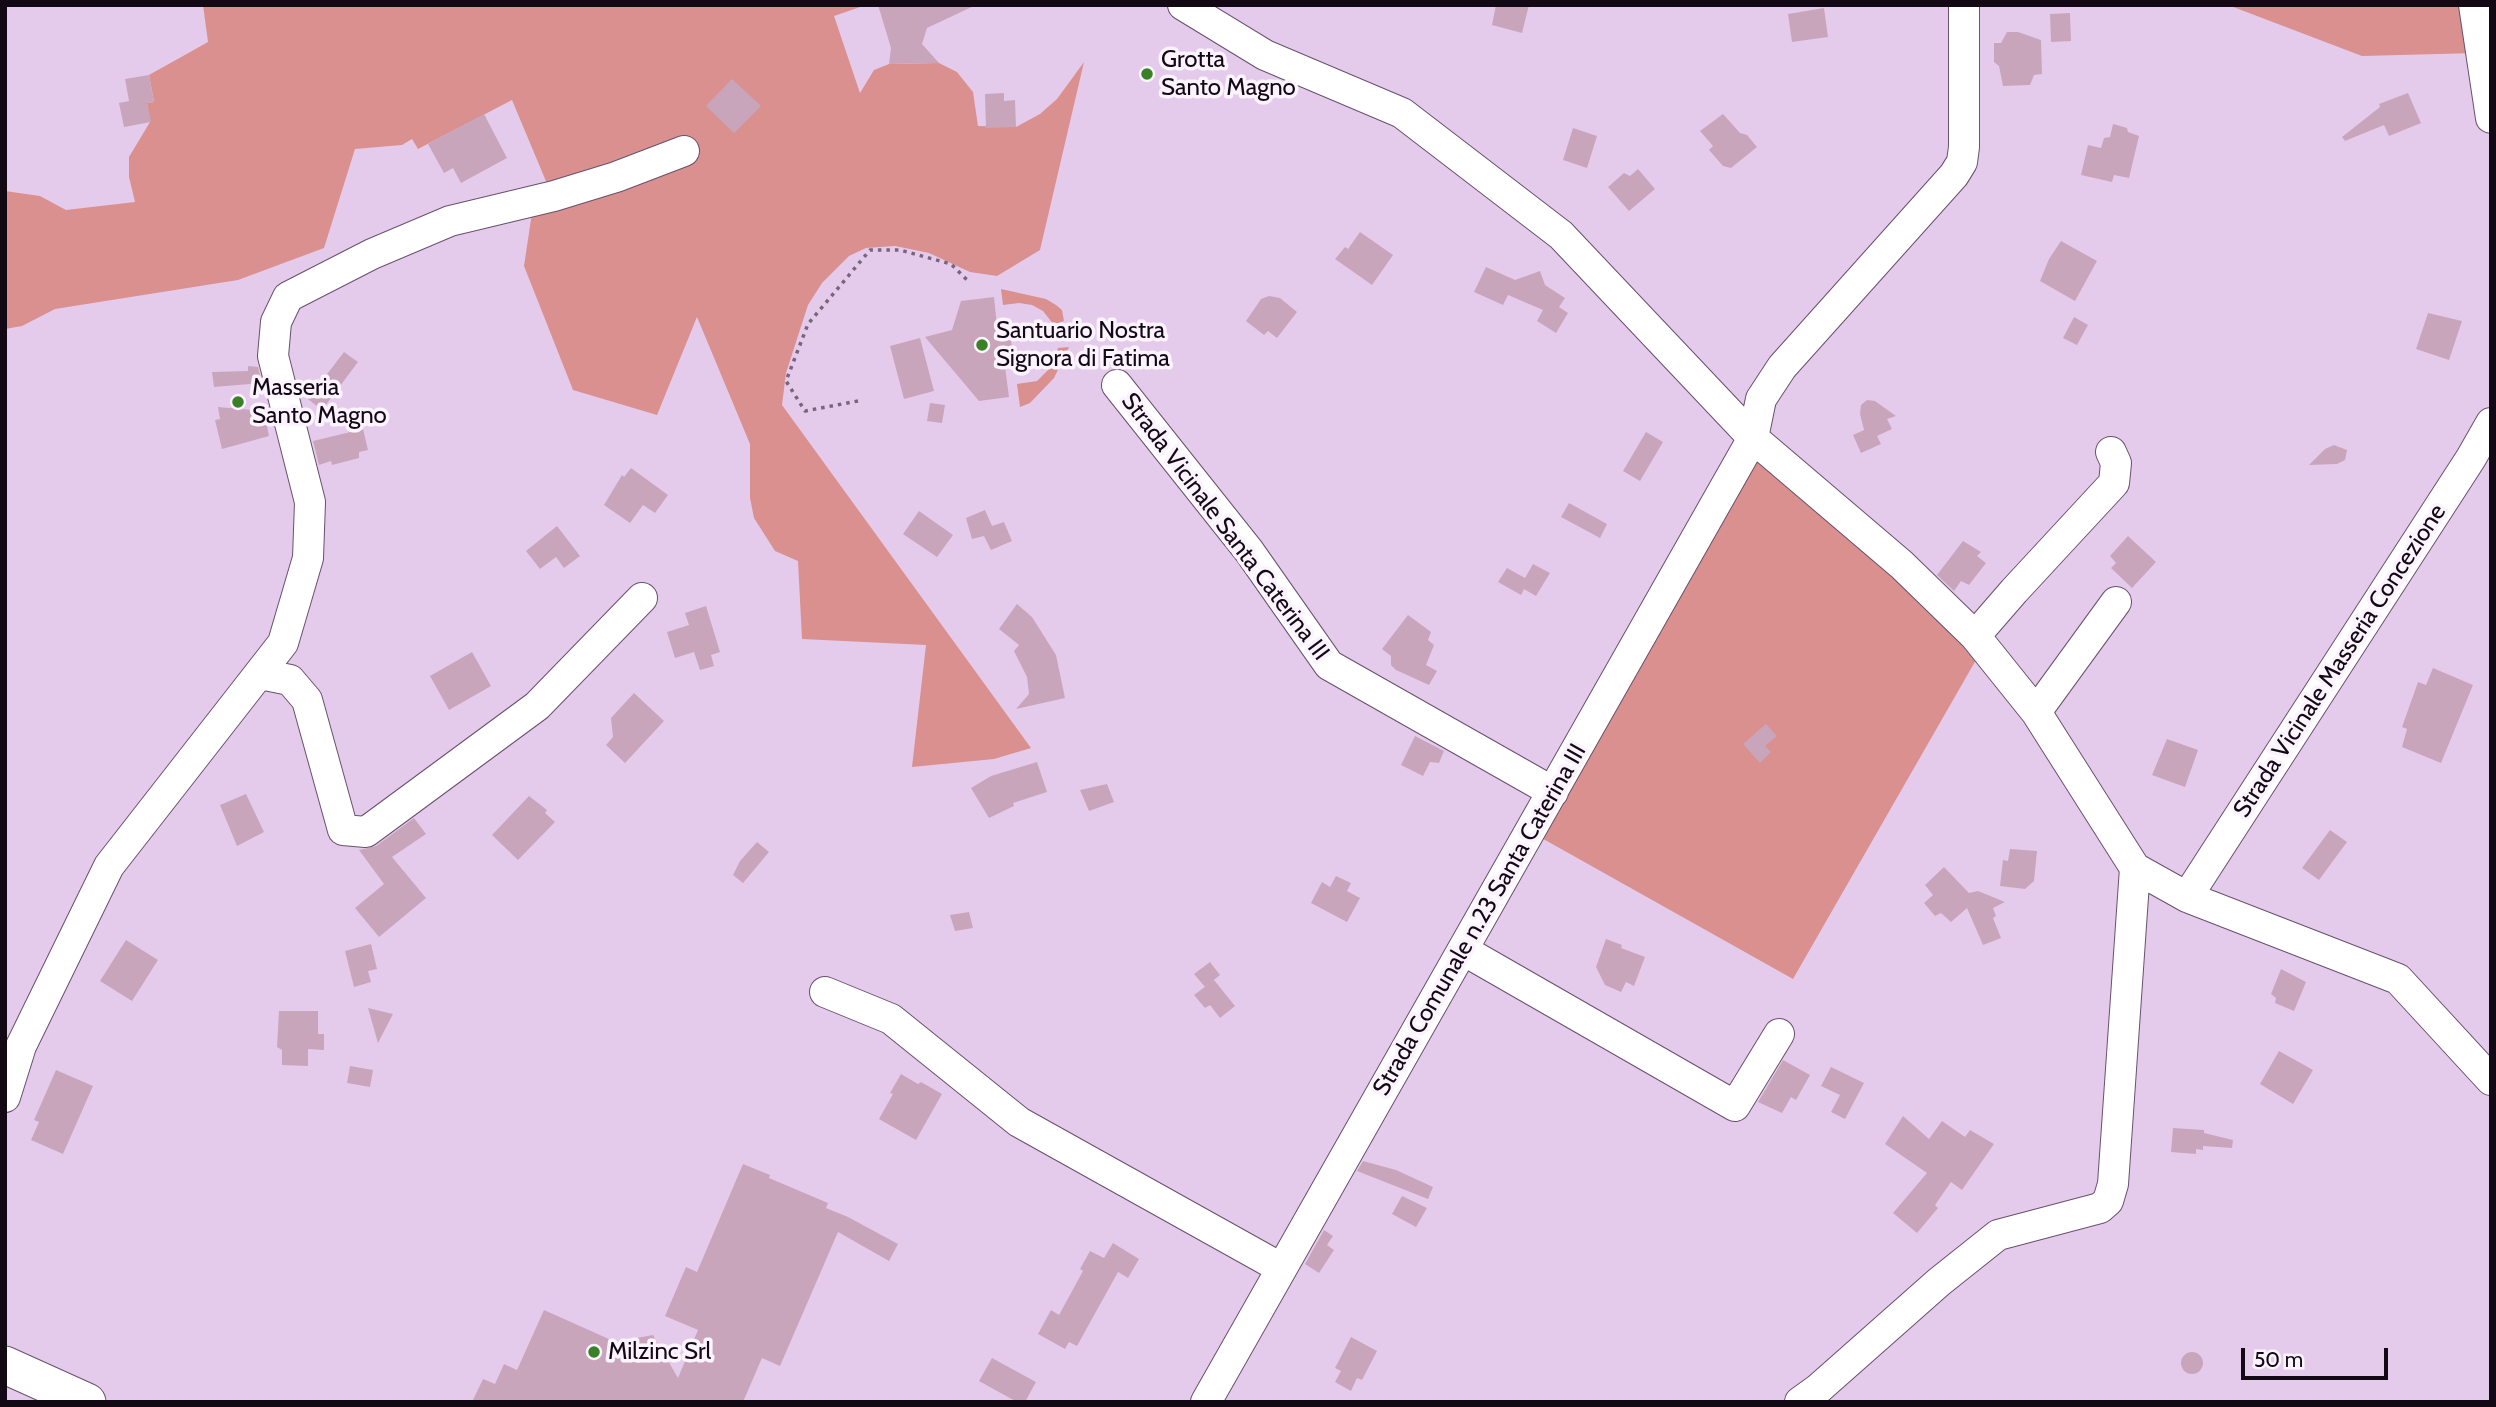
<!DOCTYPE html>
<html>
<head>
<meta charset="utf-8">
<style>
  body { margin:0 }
  #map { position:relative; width:2496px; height:1407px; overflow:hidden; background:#e5cbeb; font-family:Cabin,sans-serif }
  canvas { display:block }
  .frame { position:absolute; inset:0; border:7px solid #120914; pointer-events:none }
  .scale { position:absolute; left:2241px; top:1348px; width:147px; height:32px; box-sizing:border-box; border:4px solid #120914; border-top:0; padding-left:9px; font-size:21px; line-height:24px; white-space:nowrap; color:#120914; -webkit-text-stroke:5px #fbf3fd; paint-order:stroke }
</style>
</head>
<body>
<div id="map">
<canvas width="2496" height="1407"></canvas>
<div class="frame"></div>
<div class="scale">50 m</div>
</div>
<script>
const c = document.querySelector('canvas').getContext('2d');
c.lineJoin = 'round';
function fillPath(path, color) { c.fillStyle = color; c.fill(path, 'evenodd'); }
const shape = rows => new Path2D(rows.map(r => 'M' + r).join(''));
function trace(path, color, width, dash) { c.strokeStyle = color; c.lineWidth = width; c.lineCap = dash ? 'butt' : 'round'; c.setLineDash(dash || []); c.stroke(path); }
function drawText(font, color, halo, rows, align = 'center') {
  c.font = font + ' Cabin,sans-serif'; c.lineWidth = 7; c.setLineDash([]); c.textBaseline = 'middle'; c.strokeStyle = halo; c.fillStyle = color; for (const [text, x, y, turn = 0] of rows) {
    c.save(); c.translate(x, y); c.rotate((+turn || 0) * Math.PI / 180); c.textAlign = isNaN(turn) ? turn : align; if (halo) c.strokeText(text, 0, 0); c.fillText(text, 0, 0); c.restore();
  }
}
const green = shape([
  [203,5,866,5,834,16,860,93,874,70,889,64,939,63,957,72,973,92,978,126,1016,127,1040,114,1057,99,1084,62,1040,250,997,276,970,272,929,253,895,246,866,248,849,256,822,283,808,305,786,373,782,405,1031,748,994,759,912,767,926,645,802,639,798,561,775,551,754,518,750,498,750,444,697,317,657,415,573,390,524,266,533,206,548,186,512,100,418,149,412,139,402,145,355,149,324,248,238,280,55,309,22,326,5,329,5,191,40,196,66,210,135,202,129,177,129,157,150,122,147,103,154,102,149,75,208,42],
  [2228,5,2477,5,2476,53,2362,56],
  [1001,289,1046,299,1056,305,1062,310,1064,321,1054,325,1043,311,1032,305,1019,303,1003,305],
  [1069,347,1054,378,1030,403,1020,407,1017,384,1037,381,1052,366,1058,348],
  [1753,438,1980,653,1793,979,1538,836]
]);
const building = shape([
  [878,5,976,5,927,28,922,44,939,63,889,64,891,48],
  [1496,5,1529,5,1522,33,1492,25],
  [1824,8,1828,37,1792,42,1788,14],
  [2070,13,2071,41,2051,42,2050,14],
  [2007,32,2018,32,2041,40,2042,74,2034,75,2030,85,2003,86,1999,66,1994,62,1994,43,2001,43],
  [149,75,154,102,147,103,151,122,124,127,119,103,129,101,125,79],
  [732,79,761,106,734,133,706,106],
  [1004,93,1004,101,1015,100,1016,127,986,128,985,94],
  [2408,93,2421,123,2389,136,2384,125,2345,141,2342,137,2380,107,2379,104],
  [484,114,507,158,461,183,453,168,444,173,428,144],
  [1723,114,1740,133,1747,135,1757,147,1731,168,1723,166,1709,150,1713,146,1700,131],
  [2113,124,2127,128,2128,132,2139,136,2129,178,2114,175,2112,182,2081,175,2088,145,2101,148,2104,138,2110,137],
  [1573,128,1597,136,1587,168,1563,160],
  [1638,169,1655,189,1629,211,1608,187,1624,173,1630,176],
  [1360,232,1393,255,1372,285,1335,259,1345,247,1348,249],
  [2061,241,2097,261,2075,301,2040,281,2049,259],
  [1486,267,1515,280,1540,271,1545,285,1565,298,1559,307,1568,313,1556,333,1537,321,1543,310,1508,295,1503,305,1474,292],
  [1269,296,1280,298,1297,312,1277,338,1268,331,1264,335,1246,321,1261,299],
  [994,297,998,336,1011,340,1012,350,1004,359,1009,397,979,401,925,337,952,330,961,301],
  [2428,313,2462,321,2449,360,2416,349],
  [2074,317,2088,325,2077,345,2063,338],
  [920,338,934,391,904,399,890,346],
  [344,352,358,362,322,410,308,399],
  [248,366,258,367,262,383,214,387,212,372,248,371],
  [1867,400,1875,401,1896,416,1887,419,1892,429,1877,436,1881,444,1861,453,1853,435,1864,430,1860,414,1861,405],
  [930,403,945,405,942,423,927,421],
  [218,407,264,411,269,436,222,449,215,420,220,419],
  [363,429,368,450,359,452,359,458,332,465,331,461,319,465,313,441],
  [1646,432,1663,442,1640,481,1623,471],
  [2334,445,2347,450,2345,460,2337,464,2309,465,2325,449],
  [631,468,668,495,655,513,643,505,630,523,604,505,622,475,624,477],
  [1569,503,1607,524,1600,538,1561,517],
  [985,510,992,526,1004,522,1012,541,991,550,984,536,972,539,966,518],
  [919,511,953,535,937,557,903,534],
  [557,526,580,556,564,568,556,557,540,569,526,551],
  [2128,536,2156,562,2132,588,2111,568,2116,563,2110,556],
  [1963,541,1981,552,1977,556,1986,563,1969,585,1961,581,1954,591,1937,575],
  [1533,564,1550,573,1536,596,1524,589,1521,595,1498,582,1507,568,1525,578],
  [1017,604,1032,617,1056,655,1065,698,1016,709,1029,694,1027,677,1014,651,1019,645,999,629],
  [706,606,720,652,711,655,714,666,700,670,694,652,675,658,667,632,689,625,685,613],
  [1408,615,1431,632,1428,640,1434,645,1426,665,1437,671,1429,685,1396,670,1391,665,1391,656,1382,649],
  [472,652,491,686,449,710,430,676],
  [2433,668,2473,685,2441,763,2402,747,2407,729,2402,727,2418,682,2426,685],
  [634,693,664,721,625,763,606,745,613,737,611,718],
  [1766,724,1777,736,1765,746,1771,752,1760,763,1743,744],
  [1415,736,1444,751,1439,763,1430,762,1423,776,1401,765],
  [2167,739,2198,750,2185,787,2152,775],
  [1037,762,1047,792,1013,803,1014,806,989,818,971,788,991,776],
  [1107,784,1114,802,1089,811,1080,790],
  [246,794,264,832,237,846,220,805],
  [529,796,547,810,545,813,555,822,518,860,492,835],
  [414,818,426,834,392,857,426,898,379,937,355,908,384,884,359,850,376,846],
  [2330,830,2347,842,2319,880,2302,868],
  [757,842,769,852,743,883,733,875,740,861],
  [2010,849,2037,851,2034,881,2025,889,2000,886,2003,860,2008,861],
  [1944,867,1969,893,1978,891,2005,902,1993,908,1996,916,1993,918,2001,938,1983,945,1967,908,1951,922,1941,913,1935,916,1924,903,1933,895,1925,885],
  [1336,876,1351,883,1347,891,1360,898,1347,922,1311,903,1322,882,1330,887],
  [969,912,973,928,955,931,950,915],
  [1606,939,1622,945,1621,948,1645,957,1634,986,1626,982,1621,992,1605,985,1596,967],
  [126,940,158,960,132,1001,100,981],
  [371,944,377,969,368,971,371,982,354,987,345,951],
  [1210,962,1220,975,1205,987,1194,974],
  [2281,969,2306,982,2294,1011,2275,1003,2276,998,2271,994],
  [1214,980,1235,1006,1220,1018,1210,1005,1205,1008,1194,995],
  [368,1008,393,1014,378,1043],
  [279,1011,318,1011,318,1034,324,1034,324,1050,308,1049,308,1066,282,1065,282,1050,277,1047],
  [2279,1051,2313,1070,2293,1104,2260,1084],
  [1783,1060,1810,1075,1796,1100,1791,1097,1782,1113,1758,1102],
  [350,1066,373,1070,370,1087,347,1083],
  [1831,1067,1864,1083,1845,1119,1831,1112,1840,1095,1821,1086],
  [56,1070,93,1086,63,1154,31,1140,39,1122,34,1120],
  [901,1074,918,1084,921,1082,942,1094,916,1140,879,1119,893,1094,890,1093],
  [1903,1116,1929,1139,1942,1121,1965,1137,1970,1130,1994,1144,1962,1190,1951,1182,1935,1205,1938,1208,1917,1233,1893,1213,1927,1173,1885,1144],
  [2173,1128,2204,1130,2204,1133,2233,1140,2232,1148,2203,1146,2203,1150,2196,1149,2196,1154,2171,1152],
  [1363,1161,1396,1170,1433,1187,1428,1199,1357,1171],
  [743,1164,770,1175,769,1178,828,1203,826,1208,848,1217,898,1244,889,1261,838,1232,780,1366,762,1358,743,1402,472,1402,483,1379,495,1384,504,1364,517,1370,544,1310,629,1348,631,1339,653,1335,678,1378,698,1330,665,1316,686,1267,697,1272],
  [1402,1196,1427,1208,1416,1227,1392,1214],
  [1324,1230,1333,1236,1327,1245,1334,1250,1319,1273,1305,1264],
  [1113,1243,1139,1259,1128,1278,1118,1272,1077,1346,1069,1342,1065,1349,1038,1334,1051,1310,1059,1315,1083,1271,1080,1269,1090,1251,1104,1258],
  [1351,1337,1377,1351,1362,1380,1357,1378,1351,1391,1335,1382,1341,1371,1335,1368],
  '2181 1363a11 11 0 1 1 22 0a11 11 0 1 1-22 0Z',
  [992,1358,1036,1382,1025,1402,1017,1402,979,1381]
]);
const path = shape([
  [858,401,805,411,786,381,808,324,870,250,900,250,951,264,968,281]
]);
const minor = shape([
  [1183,5,1265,55,1402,113,1561,235,1753,438,1902,565,1975,636,2036,712,2135,868,2187,897,2398,979,2491,1080],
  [2474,5,2491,118],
  [1117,385,1249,551,1329,665,1553,792],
  [1975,636,2014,591,2114,483,2116,463,2111,452],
  [260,674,290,680,307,700,343,830,366,832,537,706,642,598],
  [2036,712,2116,602],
  [2187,897,2471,458,2491,423],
  [1463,950,1735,1106,1779,1034],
  [825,992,891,1019,1019,1122,1281,1268],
  [5,1097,21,1046,109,866,283,643,308,558,310,502,273,356,276,322,288,297,372,254,450,221,554,196,616,177,684,151],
  [1206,1402,1753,438,1761,399,1782,367,1954,175,1962,162,1964,147,1964,5],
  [1800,1402,1818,1389,1939,1282,1998,1235,2100,1208,2108,1201,2113,1184,2135,868]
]);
const major = shape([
  [5,1365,87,1402]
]);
const markers = [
  [1147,74,7,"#398127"],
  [982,345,7,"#398127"],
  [238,402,7,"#398127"],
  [594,1352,7,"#398127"]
];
const poiNames = [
  ["Grotta",1161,60],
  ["Santo Magno",1161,88],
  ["Santuario Nostra",996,331],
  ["Signora di Fatima",996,359],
  ["Masseria",252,388],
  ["Santo Magno",252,416],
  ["Milzinc Srl",608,1352]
];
const streetNames = [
  ["Strada Vicinale Santa Caterina III",1225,527,53],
  ["Strada Vicinale Masseria Concezione",2340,661,-57],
  ["Strada Comunale n.23 Santa Caterina III",1480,920,-60]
];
fillPath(green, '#da908f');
fillPath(building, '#c9a5bc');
trace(minor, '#68516d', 32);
trace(major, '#68516d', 39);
trace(path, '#77667b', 3.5, [3.5, 5]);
trace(minor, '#fff', 30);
trace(major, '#fff', 37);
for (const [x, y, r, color] of markers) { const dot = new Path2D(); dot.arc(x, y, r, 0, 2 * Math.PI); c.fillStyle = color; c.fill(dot); trace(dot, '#fbf3fd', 2.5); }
drawText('24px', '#120914', '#fbf3fd', poiNames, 'left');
drawText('24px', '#120914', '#fbf3fd', streetNames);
</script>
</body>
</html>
